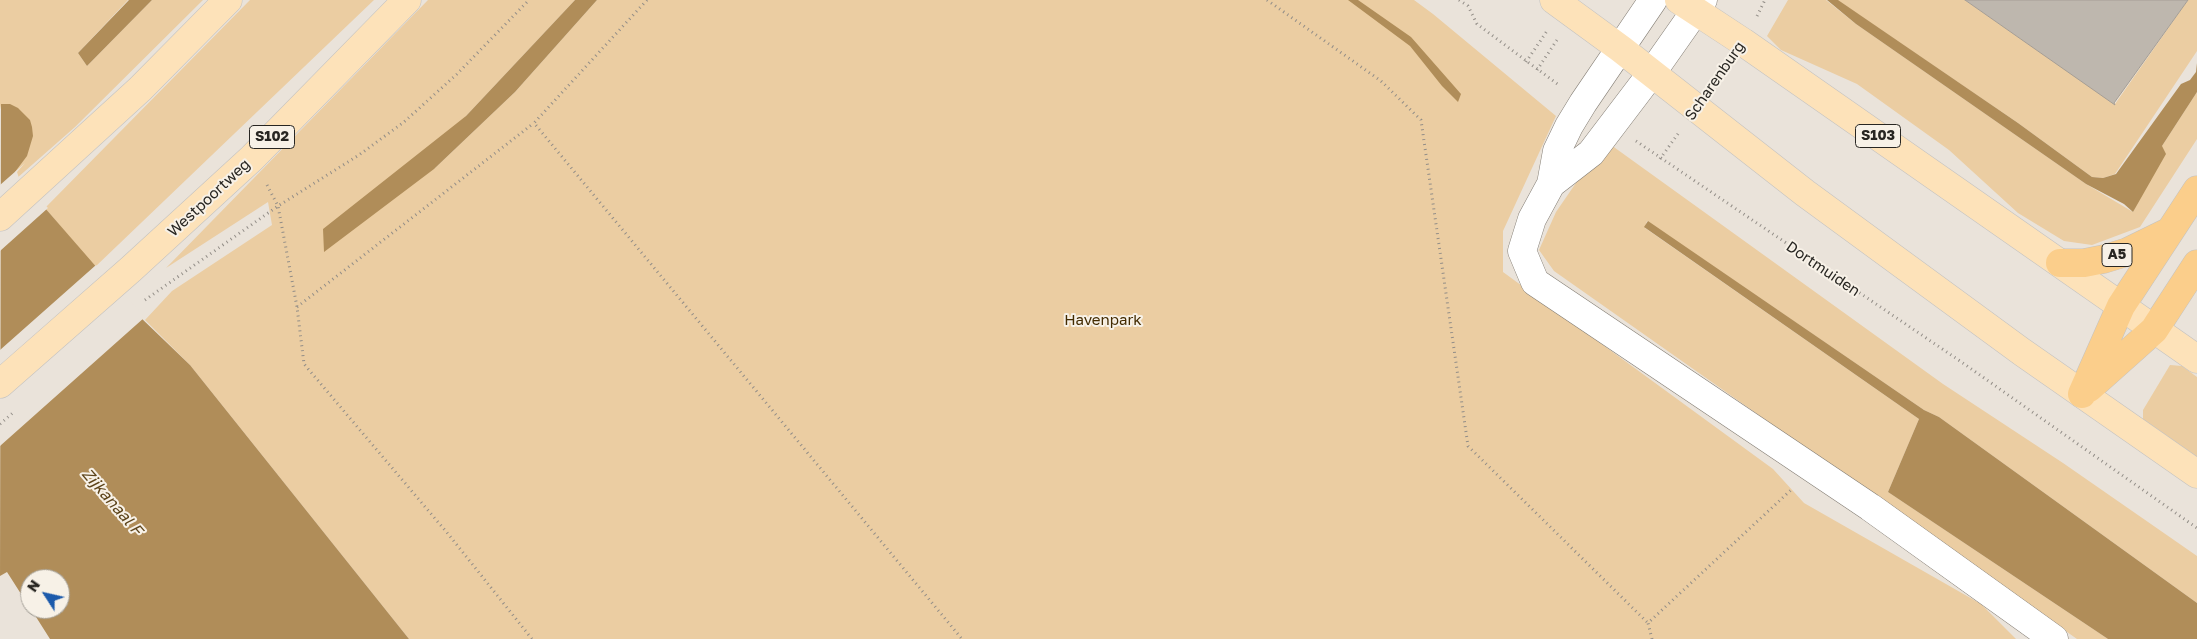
<!DOCTYPE html>
<html>
<head>
<meta charset="utf-8">
<style>
  body { margin:0 }
  #map { position:relative; width:2197px; height:639px; overflow:hidden; background:#eae3da; font-family:"Golos Text",sans-serif }
  canvas { display:block }
  .north { position:absolute; left:20px; top:569px; width:50px; height:50px; box-sizing:border-box; background:#f7f1e7; border:1px solid #a4a098; border-radius:50%; rotate:305deg; font-size:14px; font-weight:700; line-height:20px; text-align:center; color:#282622 }
  .north::after { content:''; display:block; margin:auto; width:18px; height:22px; background:#1c5aab; clip-path:polygon(50% 0,100% 100%,50% 72%,0 100%) }
</style>
</head>
<body>
<div id="map">
<canvas width="2197" height="639"></canvas>
<div class="north">N</div>
</div>
<script>
const c = document.querySelector('canvas').getContext('2d');
c.lineJoin = 'round';
function fillPath(path, color) { c.fillStyle = color; c.fill(path, 'evenodd'); }
const shape = rows => new Path2D(rows.map(r => 'M' + r).join(''));
function trace(path, color, width, dash) { c.strokeStyle = color; c.lineWidth = width; c.lineCap = dash ? 'butt' : 'round'; c.setLineDash(dash || []); c.stroke(path); }
function drawText(font, color, halo, rows, align = 'center') {
  c.font = font + ' "Golos Text",sans-serif'; c.lineWidth = 4; c.setLineDash([]); c.textBaseline = 'middle'; c.strokeStyle = halo; c.fillStyle = color; for (const [text, x, y, turn = 0] of rows) {
    c.save(); c.translate(x, y); c.rotate((+turn || 0) * Math.PI / 180); c.textAlign = isNaN(turn) ? turn : align; if (halo) c.strokeText(text, 0, 0); c.fillText(text, 0, 0); c.restore();
  }
}
const green = shape([
  [0,0,128,0,78,53,87,66,152,0,203,0,75,127,16,179,0,105],
  [250,0,374,0,95,267,45,208],
  [428,0,575,0,466,116,434,169,515,92,597,0,1414,0,1433,14,1556,116,1503,231,1503,272,1773,469,1804,503,1981,604,2016,639,409,639,190,365,145,320,172,291,272,225,268,202,166,268],
  [1788,0,1826,0,1856,24,2086,184,2133,212,2162,146,2197,92,2197,139,2140,227,2092,245,2064,241,2018,213,1949,150,1857,84,1781,50,1767,36],
  [1837,0,1965,0,2115,104,2188,0,2197,0,2197,51,2115,174,2103,178,2092,177,2018,123],
  [1611,145,1943,384,2063,463,2197,556,2197,603,1939,417,1924,410,1647,221,1645,228,1919,419,1888,492,2108,639,2077,639,1554,271,1539,250,1556,212,1578,180],
  [2170,365,2182,366,2197,377,2197,461,2143,423,2143,410]
]);
const water = shape([
  [129,0,152,0,87,66,78,53],
  [575,0,597,0,515,92,434,169,324,252,323,229,466,116],
  [1348,0,1358,0,1411,37,1461,94,1458,102,1442,86,1410,46],
  [1827,0,1838,0,2018,123,2092,177,2103,178,2116,174,2181,84,2190,80,2196,72,2197,63,2197,92,2162,146,2166,154,2133,212,2124,204,2086,184,1856,24],
  [1,104,10,104,18,108,30,120,32,127,33,136,27,156,15,172,16,179,45,208,139,316,190,365,409,639,50,639,31,609,60,609,60,579,30,579,30,608,7,572,0,576],
  [1648,221,1924,410,1939,417,2197,603,2197,639,2108,639,1888,492,1919,419,1644,227]
]);
const pier = shape([
  [25,163,17,172,19,178,48,208,0,251,0,185],
  [96,265,145,317,0,446,0,350]
]);
const building = shape([
  [1965,0,2188,0,2114,103,2115,105,1965,0]
]);
const path = shape([
  [647,0,534,123,962,639],
  [1267,0,1381,81,1421,120,1468,446,1648,623],
  [1459,0,1468,6,1477,24,1560,86],
  [1757,16,1765,0],
  [1526,62,1547,31],
  [1537,70,1557,40],
  [1714,83,1726,66],
  [1636,141,1960,361,2197,528],
  [1660,159,1680,131],
  [267,185,278,206,297,307,304,364,449,535,532,639],
  [145,300,278,206,359,155,404,122,457,74,529,0],
  [297,307,534,123],
  [0,424,15,411],
  [1652,639,1648,623,1791,490]
]);
const minor = shape([
  [1653,0,1583,103,1569,126,1557,151,1551,184,1532,219,1522,251,1535,282,1870,507,2054,639],
  [1551,184,1591,153,1651,74,1703,0]
]);
const major = shape([
  [1554,0,1621,49,1805,193,2022,352,2197,474],
  [1679,0,1743,42,2197,359],
  [0,217,140,89,228,0],
  [0,384,131,269,252,158,407,0]
]);
const highway = shape([
  [2060,263,2084,263,2104,259,2127,252,2170,231],
  [2089,388,2154,330,2197,264],
  [2082,394,2121,306,2197,190]
]);
const shields = [
  [1878,136,45],
  [272,137,45],
  [2117,255,30]
];
const shieldNames = [
  ["S103",1878,136],
  ["S102",272,137],
  ["A5",2117,255]
];
const streetNames = [
  ["Scharenburg",1715,81,-55],
  ["Westpoortweg",209,198,-43],
  ["Dortmuiden",1823,269,34]
];
const parkNames = [
  ["Havenpark",1103,320]
];
const waterNames = [
  ["Zijkanaal F",112,502,49]
];
fillPath(green, '#ebcda2');
fillPath(water, '#b08d59');
fillPath(pier, '#eae3da');
fillPath(building, '#beb7ae');
trace(building, '#a59e95', 1);
trace(minor, '#837d74', 29);
trace(major, '#c3c2c1', 29);
trace(highway, '#c3c2c1', 29);
trace(path, '#928d87', 3, [1, 4]);
trace(minor, '#fff', 28);
trace(major, '#fde2b9', 28);
trace(highway, '#fbce8b', 28);
for (const [x, y, w] of shields) { const box = new Path2D(); box.roundRect(x - w / 2, y - 11.5, w, 23, 4); c.fillStyle = '#f7f1e7'; c.fill(box); trace(box, '#282622', 1); }
drawText('bold 14px', '#282622', null, shieldNames);
drawText('15px', '#282622', '#f7f1e7', streetNames);
drawText('15px', '#432b00', '#f7f1e7', parkNames);
drawText('italic 16px', '#5d441a', '#f7f1e7', waterNames);
</script>
</body>
</html>
